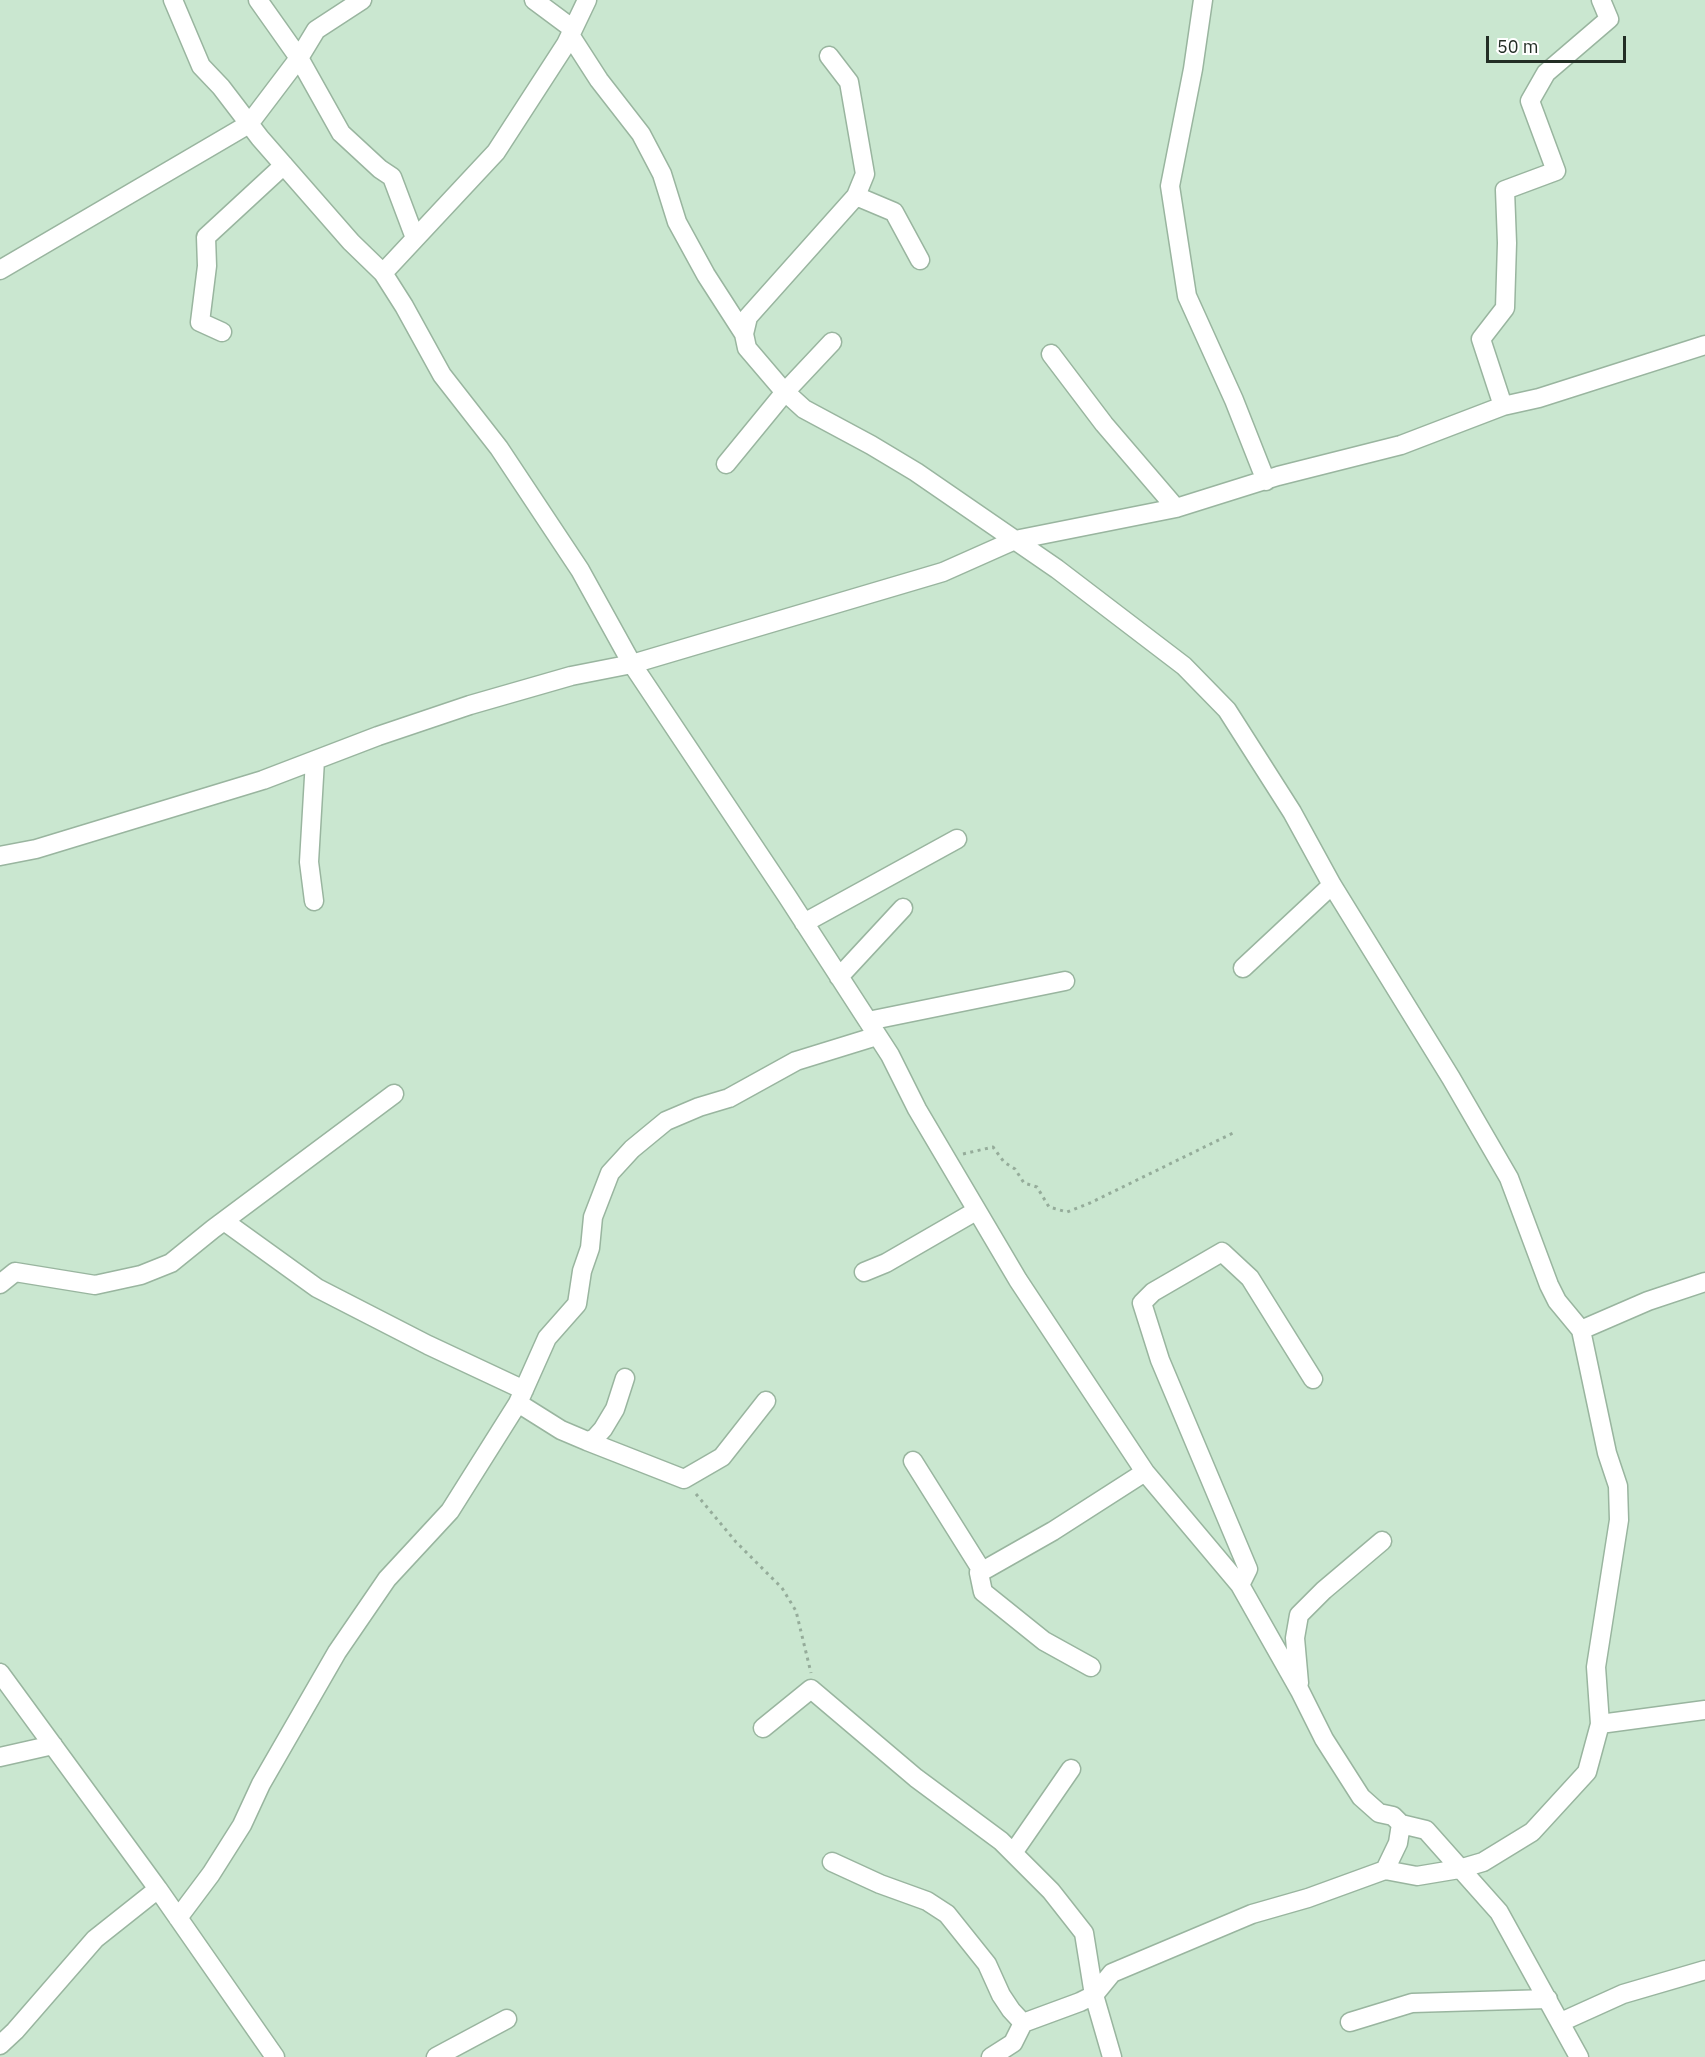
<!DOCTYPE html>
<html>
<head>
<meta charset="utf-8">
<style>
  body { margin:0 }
  #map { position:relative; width:1705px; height:2057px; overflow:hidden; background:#cae7d0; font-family:"IBM Plex Sans",sans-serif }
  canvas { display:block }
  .scale { position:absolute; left:1486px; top:36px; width:140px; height:27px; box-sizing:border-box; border:3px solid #232e25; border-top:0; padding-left:8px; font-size:18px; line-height:21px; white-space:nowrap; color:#232e25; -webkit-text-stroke:4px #fff; paint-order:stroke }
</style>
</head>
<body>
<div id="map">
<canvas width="1705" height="2057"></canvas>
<div class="scale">50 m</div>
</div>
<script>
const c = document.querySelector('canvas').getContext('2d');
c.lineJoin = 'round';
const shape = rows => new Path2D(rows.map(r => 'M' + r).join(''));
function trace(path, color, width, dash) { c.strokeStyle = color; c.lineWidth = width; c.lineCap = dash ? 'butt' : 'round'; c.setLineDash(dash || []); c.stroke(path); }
const path = shape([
  [963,1154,993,1147,1004,1162,1015,1169,1024,1183,1037,1187,1049,1207,1067,1212,1090,1203,1233,1133],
  [696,1494,736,1542,782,1588,796,1611,811,1673]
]);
const minor = shape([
  [173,0,201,66,221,87,260,138,351,242,383,273,404,306,442,375,499,448,580,570,632,664,787,896,890,1055,917,1109,1018,1280,1145,1472,1240,1585,1300,1691,1324,1739,1361,1797,1379,1813,1393,1816,1401,1824,1426,1830,1499,1912,1579,2057],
  [258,0,299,58,341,133,380,169,392,177,415,238],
  [534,0,573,29],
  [1203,0,1193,69,1170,186,1187,296,1234,400,1266,481],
  [570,35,599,80,641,134,662,174,677,222,706,275,744,334],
  [829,56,849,82,865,174,856,196,748,317,744,334,747,348,782,389,804,409,871,445,916,472,1057,569,1184,666,1227,710,1292,812,1332,885,1451,1078,1509,1178,1549,1285,1557,1301,1581,1330,1607,1453,1618,1486,1619,1520,1596,1667,1600,1724,1587,1772,1532,1832,1483,1862,1459,1869,1417,1876,1385,1870],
  [856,196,894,212,920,260],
  [0,270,249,124,299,58,316,30,362,0],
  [383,273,496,152,566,44,587,0],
  [222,332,200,322,207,266,206,237,284,165],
  [1051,354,1104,424,1176,508],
  [1503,406,1481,339,1505,308,1507,243,1505,190,1556,171,1530,101,1546,73,1609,19,1601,0],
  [726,464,785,392,832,342],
  [0,856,36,849,263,780,378,736,470,705,571,676,632,664,943,572,1015,540,1176,508,1278,476,1401,445,1503,406,1539,398,1705,345],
  [314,901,309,862,315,760],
  [804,923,957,839],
  [1243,968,1332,885],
  [839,977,903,908],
  [868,1021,1065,981],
  [224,1221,317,1288,428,1345,524,1390],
  [864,1272,886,1263,976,1211],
  [0,1284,15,1272,95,1285,141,1275,171,1263,213,1229,394,1094],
  [1581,1330,1648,1301,1705,1282],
  [518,1403,561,1430,587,1441,594,1439,603,1429,615,1409,625,1378],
  [587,1441,684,1479,722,1457,766,1401],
  [913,1461,982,1571],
  [1240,1585,1248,1569,1160,1360,1142,1303,1153,1292,1222,1252,1250,1278,1313,1379],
  [1091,1667,1044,1641,983,1592,979,1573,1053,1531,1145,1472],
  [0,1673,158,1889,275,2057],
  [1299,1683,1295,1638,1299,1615,1324,1590,1382,1541],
  [1600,1724,1705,1710],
  [763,1728,811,1689,916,1778,1001,1841,1051,1891,1084,1933,1094,1995,1112,2057],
  [0,1757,53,1745],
  [1013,1853,1071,1769],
  [832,1862,880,1884,927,1901,947,1914,987,1964,1001,1995,1011,2010,1023,2023],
  [178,1918,211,1874,242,1825,261,1784,337,1652,387,1579,450,1511,518,1403,547,1338,577,1304,582,1271,590,1248,593,1217,610,1173,632,1149,666,1121,699,1107,729,1098,796,1061,877,1036],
  [1350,2022,1412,2003,1548,1999],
  [1561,2022,1623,1994,1705,1970],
  [0,2045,15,2031,95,1939,158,1889],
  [436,2057,507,2019],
  [991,2057,1013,2043,1023,2023,1080,2002,1094,1995,1112,1973,1252,1914,1308,1898,1385,1870,1398,1843,1401,1824]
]);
trace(minor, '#99b59f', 21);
trace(path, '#95ac9a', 3, [3, 4.5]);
trace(minor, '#fff', 18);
</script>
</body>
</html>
